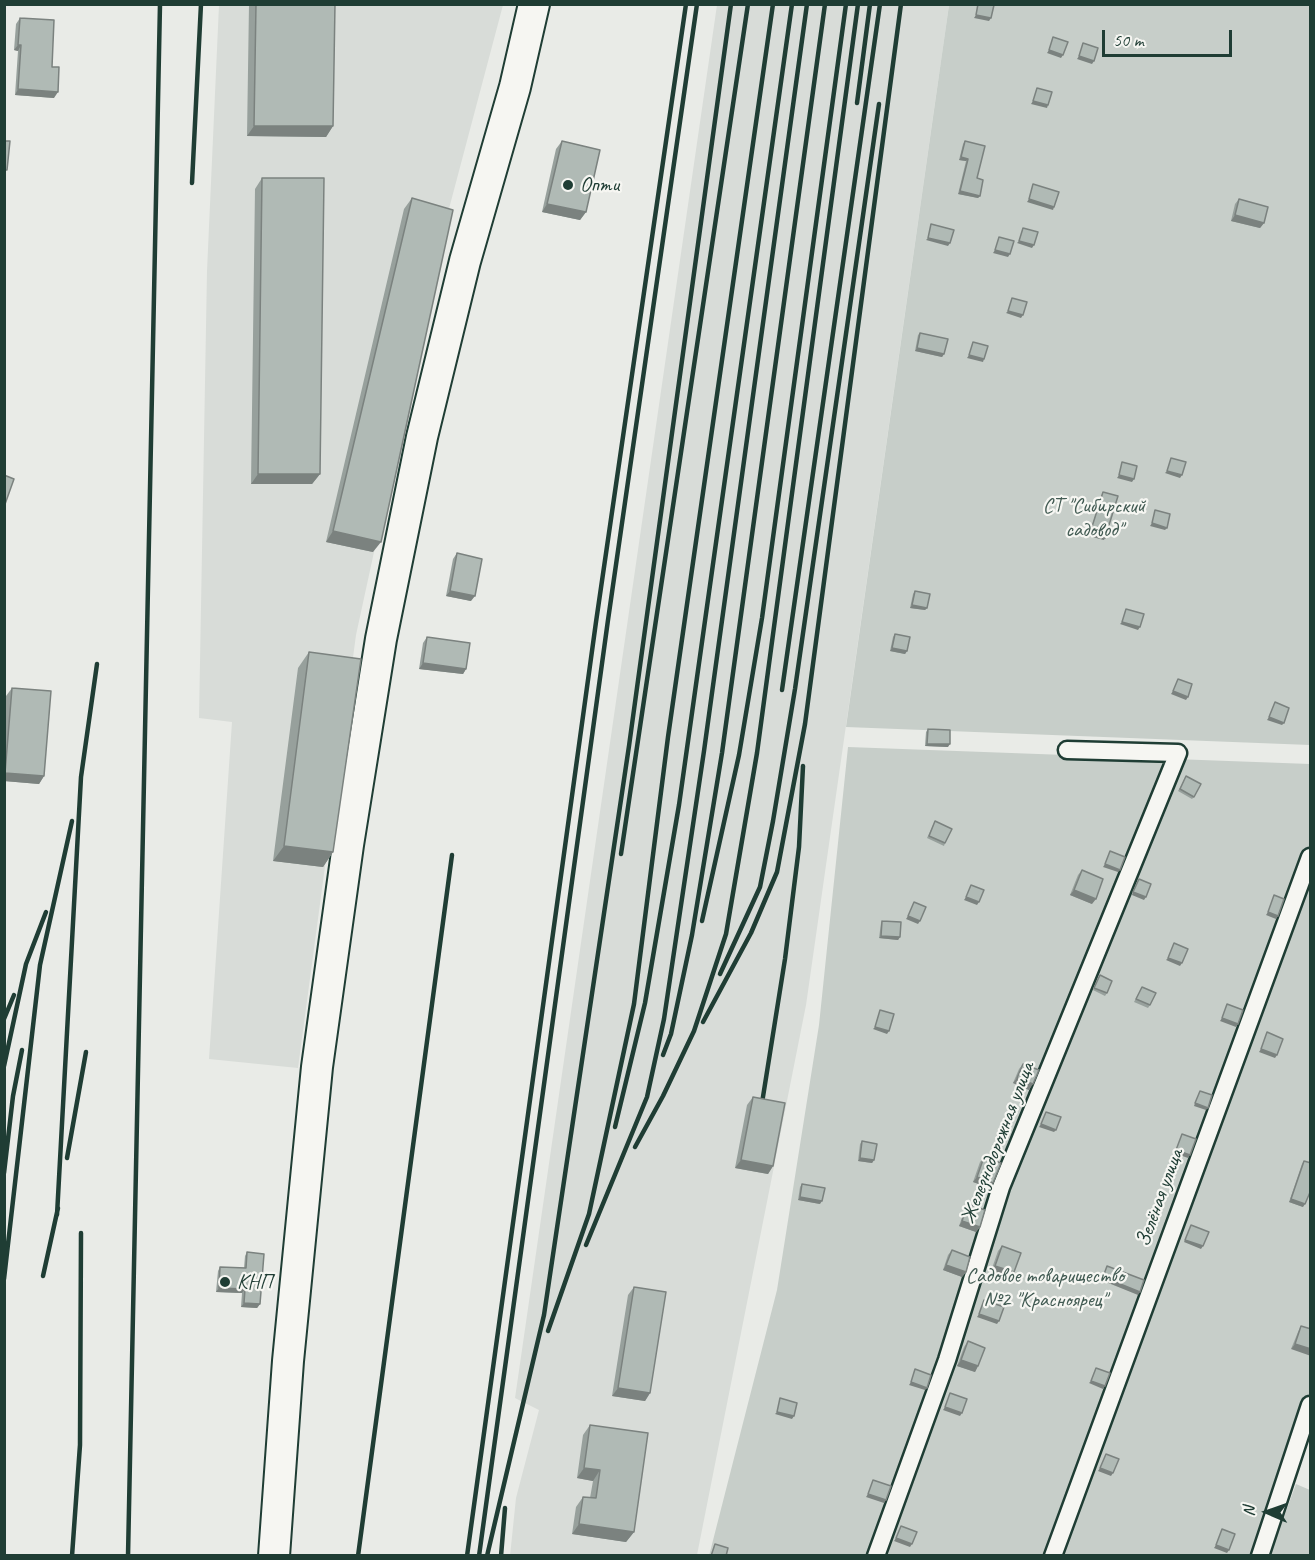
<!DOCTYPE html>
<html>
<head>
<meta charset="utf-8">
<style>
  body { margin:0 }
  #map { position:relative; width:1315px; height:1560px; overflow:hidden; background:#e9ebe7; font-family:Caveat,sans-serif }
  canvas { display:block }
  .frame { position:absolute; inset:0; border:6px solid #1f3d34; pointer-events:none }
  .north { position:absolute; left:1237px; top:1482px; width:60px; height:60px; -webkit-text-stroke:4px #f6f6f2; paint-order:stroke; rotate:272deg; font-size:16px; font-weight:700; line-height:24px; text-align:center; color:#1f3d34 }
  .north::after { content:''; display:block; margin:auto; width:21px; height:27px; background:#1f3d34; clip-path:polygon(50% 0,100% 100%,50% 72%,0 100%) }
  .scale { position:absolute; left:1102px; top:30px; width:130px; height:27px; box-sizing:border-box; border:3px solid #1f3d34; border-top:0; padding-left:8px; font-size:18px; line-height:21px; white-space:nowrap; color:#1f3d34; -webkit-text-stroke:4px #f6f6f2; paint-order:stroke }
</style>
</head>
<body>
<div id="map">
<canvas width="1315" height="1560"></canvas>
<div class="frame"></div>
<div class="north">N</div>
<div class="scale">50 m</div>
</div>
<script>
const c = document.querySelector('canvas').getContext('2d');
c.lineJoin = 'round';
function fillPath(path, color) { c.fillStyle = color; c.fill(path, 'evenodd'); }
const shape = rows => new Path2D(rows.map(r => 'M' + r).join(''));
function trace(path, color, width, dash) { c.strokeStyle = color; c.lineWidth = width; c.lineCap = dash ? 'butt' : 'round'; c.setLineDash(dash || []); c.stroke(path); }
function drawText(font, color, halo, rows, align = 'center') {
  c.font = font + ' Caveat,sans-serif'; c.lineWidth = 4.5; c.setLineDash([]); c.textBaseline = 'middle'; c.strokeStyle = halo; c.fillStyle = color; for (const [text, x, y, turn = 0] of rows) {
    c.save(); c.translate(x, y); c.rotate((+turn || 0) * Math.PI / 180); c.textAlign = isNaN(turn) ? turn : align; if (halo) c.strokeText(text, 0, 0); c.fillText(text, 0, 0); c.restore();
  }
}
const built = shape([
  [219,5,503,5,446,220,356,635,298,1068,209,1059,232,722,199,718,207,271],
  [717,5,949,5,806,1005,697,1555,510,1556,516,1498,539,1410,515,1398]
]);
const green = shape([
  [949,5,1310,5,1310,745,846,727],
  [848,747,1310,764,1310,1391,1255,1555,709,1556,777,1290,819,1025],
  [1296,1484,1310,1490,1310,1555,1270,1555]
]);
const street = shape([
  [876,1556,947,1360,1001,1187,1178,753,1067,750],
  [1053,1556,1310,857],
  [1260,1556,1310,1405]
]);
const highway = shape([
  [274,1556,288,1361,317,1067,348,845,381,639,422,437,465,261,515,87,534,4]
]);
const rail = shape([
  [857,103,870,4],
  [192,183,201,4],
  [782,690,880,4],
  [621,854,748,4],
  [702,921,739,755,762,618,846,4],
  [720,974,760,887,773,821,795,689,879,104],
  [4,1019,14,995],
  [703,1022,751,933,777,872,805,724,901,4],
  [663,1055,671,1034,692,935,722,753,825,4],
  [4,1066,26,964,46,912],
  [762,1103,785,959,799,847,803,766],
  [615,1127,645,1003,679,805,792,4],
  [635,1147,663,1096,694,1031,726,934,757,753,858,4],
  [67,1158,86,1052],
  [4,1173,13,1096,22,1050],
  [57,1215,81,777,97,664],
  [586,1245,647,1097,664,1019,704,751,807,4],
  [43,1276,58,1208],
  [4,1279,40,965,72,821],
  [548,1331,589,1214,634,1004,668,737,773,4],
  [72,1556,80,1445,81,1233],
  [128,1556,160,4],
  [358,1556,452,855],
  [467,1556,596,622,686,4],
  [479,1556,608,620,697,4],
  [487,1556,544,1315,629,746,731,4],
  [501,1556,505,1508]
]);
const wall = shape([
  [249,4,335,4,333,126,326,137,247,136],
  [20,18,52,67,54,98,15,95,18,51,14,50,16,24],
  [562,141,586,212,580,220,542,212,556,149],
  [965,141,980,196,978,198,958,194,966,161,959,160,963,144],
  [262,178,320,474,312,484,251,484,255,189],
  [412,198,373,552,326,542,404,209],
  [1239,199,1264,223,1260,228,1231,221,1235,204],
  [920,333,944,354,942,357,915,351,918,335],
  [1103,492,1104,540,1089,536,1102,494],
  [457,553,471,601,446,596,453,559],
  [915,591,927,608,925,610,910,608,913,594],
  [895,634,907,651,905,654,890,651,893,637],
  [427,637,466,669,463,674,419,669,423,643],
  [309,652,333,852,323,867,273,861,298,668],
  [12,688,44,776,39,784,4,781,4,715,6,696],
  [928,729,948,747,925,746,926,732],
  [1185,779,1194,797,1192,799,1178,791],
  [935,821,945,843,944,846,927,838],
  [1082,870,1092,904,1070,895,1078,875],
  [882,921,900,937,898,940,879,938,881,923],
  [1100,975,1107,993,1105,996,1093,990],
  [1142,987,1150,1005,1148,1008,1134,1002],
  [1023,1064,1029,1090,1013,1083,1019,1069],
  [753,1097,773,1166,768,1174,735,1168,747,1105],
  [862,1141,874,1160,872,1163,858,1161,860,1144],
  [984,1157,990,1188,973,1182,980,1162],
  [1304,1161,1303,1207,1289,1202,1302,1164],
  [802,1184,820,1204,798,1200,800,1187],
  [968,1204,980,1227,976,1232,959,1226,965,1209],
  [1002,1246,1010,1278,991,1271,998,1251],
  [952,1250,966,1272,962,1277,943,1270,948,1255],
  [247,1252,260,1304,257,1308,241,1307,242,1293,216,1292,218,1271,220,1267,244,1268,245,1256],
  [634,1287,650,1393,645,1401,612,1396,628,1295],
  [1301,1326,1311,1329,1291,1349,1298,1332],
  [968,1341,978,1366,975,1372,957,1366,964,1347],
  [590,1425,634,1532,626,1542,572,1534,576,1507,583,1497,590,1498,593,1481,577,1478,583,1435]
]);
const shadedWall = shape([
  [976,15,991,18,989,21,974,18],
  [18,45,21,45,18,51,14,50],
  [1049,50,1063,55,1061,58,1047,53],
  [1079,56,1094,61,1092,64,1077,59],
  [18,89,58,92,54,98,15,95],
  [1033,101,1048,105,1047,108,1031,104],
  [254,126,333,126,326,137,247,136],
  [961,157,968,159,966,161,959,160],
  [960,191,980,196,978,198,958,194],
  [1029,199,1054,207,1053,210,1027,202],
  [547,204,586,212,580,220,542,212],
  [1235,215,1264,223,1260,228,1231,221],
  [928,238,950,243,948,246,926,240],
  [1019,241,1034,245,1032,248,1017,243],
  [995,250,1010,254,1008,257,993,253],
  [1008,311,1023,315,1021,318,1006,313],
  [917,348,944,354,942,357,915,351],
  [969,355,984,359,983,362,967,358],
  [1167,471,1182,475,1180,478,1165,473],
  [258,474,320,474,312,484,251,484],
  [1119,475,1134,479,1132,482,1117,478],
  [1152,523,1167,528,1165,530,1150,526],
  [333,531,381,542,373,552,326,542],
  [1090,533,1105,538,1104,540,1089,536],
  [450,591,475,596,471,601,446,596],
  [912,605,927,608,925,610,910,608],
  [1122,622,1140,627,1138,630,1120,624],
  [892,648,907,651,905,654,890,651],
  [423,663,466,669,463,674,419,669],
  [1173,691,1188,697,1186,700,1171,694],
  [1269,717,1284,723,1282,725,1267,720],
  [927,744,950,744,948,747,925,746],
  [5,773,44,776,39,784,4,781],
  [284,846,333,852,323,867,273,861],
  [1105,864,1120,870,1118,872,1103,867],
  [1074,890,1096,899,1092,904,1070,895],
  [1133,892,1146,897,1144,900,1132,895],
  [966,897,979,902,977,905,964,900],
  [1268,912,1278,916,1276,919,1266,915],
  [908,916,920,921,918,924,906,919],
  [881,936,900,937,898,940,879,938],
  [1168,958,1182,963,1180,966,1166,960],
  [1222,1018,1238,1024,1236,1027,1220,1021],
  [875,1027,889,1031,887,1034,873,1029],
  [1261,1049,1277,1055,1275,1058,1259,1052],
  [1017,1078,1033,1084,1029,1090,1013,1083],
  [1195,1103,1208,1108,1206,1110,1194,1106],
  [1041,1124,1056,1130,1054,1132,1039,1127],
  [1176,1150,1190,1155,1188,1158,1174,1153],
  [860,1158,874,1160,872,1163,858,1161],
  [741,1160,773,1166,768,1174,735,1168],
  [977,1177,993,1183,990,1188,973,1182],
  [800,1197,822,1201,820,1204,798,1200],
  [1291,1199,1305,1204,1303,1207,1289,1202],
  [962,1221,980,1227,976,1232,959,1226],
  [1185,1240,1203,1246,1201,1249,1184,1242],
  [946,1265,966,1272,962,1277,943,1270],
  [995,1266,1014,1272,1010,1278,991,1271],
  [1103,1277,1140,1292,1138,1295,1101,1280],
  [219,1288,245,1289,242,1293,216,1292],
  [244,1303,260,1304,257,1308,241,1307],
  [979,1314,999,1321,997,1324,977,1317],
  [1295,1344,1311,1349,1311,1356,1291,1349],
  [961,1360,978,1366,975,1372,957,1366],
  [1091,1381,1105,1386,1103,1389,1089,1383],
  [911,1382,927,1388,925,1390,909,1385],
  [618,1388,650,1393,645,1401,612,1396],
  [945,1407,962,1413,960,1416,943,1410],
  [777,1412,794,1416,792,1419,775,1414],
  [584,1468,600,1470,593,1481,577,1478],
  [1100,1468,1113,1473,1111,1476,1098,1471],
  [868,1494,886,1500,884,1503,866,1497],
  [579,1524,634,1532,626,1542,572,1534],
  [896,1538,912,1544,910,1547,894,1541],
  [1216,1545,1229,1550,1227,1553,1214,1548]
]);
const building = shape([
  [256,4,335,4,333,126,254,126,256,4],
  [978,4,994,5,991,18,976,15,978,4],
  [20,18,54,20,52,67,59,67,58,92,18,89,21,45,18,45,20,18],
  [1053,37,1068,42,1063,55,1049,50,1053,37],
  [1083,43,1098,48,1094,61,1079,56,1083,43],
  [1037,88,1052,92,1048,105,1033,101,1037,88],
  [4,141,10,141,7,170,4,170,4,141],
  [562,141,600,150,586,212,547,204,562,141],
  [965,141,985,146,977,178,983,180,980,196,960,191,968,159,961,157,965,141],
  [262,178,324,178,320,474,258,474,262,178],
  [1033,184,1059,192,1054,207,1029,199,1033,184],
  [412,198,453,210,381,542,333,531,412,198],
  [1239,199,1268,207,1264,223,1235,215,1239,199],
  [931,224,954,230,950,243,928,238,931,224],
  [1023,228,1038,232,1034,245,1019,241,1023,228],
  [999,237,1014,241,1010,254,995,250,999,237],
  [1012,298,1027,302,1023,315,1008,311,1012,298],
  [920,333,948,339,944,354,917,348,920,333],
  [973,342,988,346,984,359,969,355,973,342],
  [1171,458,1186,462,1182,475,1167,471,1171,458],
  [1122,462,1137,466,1134,479,1119,475,1122,462],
  [4,475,14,479,4,507,4,475],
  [1103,492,1118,496,1105,538,1090,533,1103,492],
  [1155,510,1170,514,1167,528,1152,523,1155,510],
  [457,553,482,559,475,596,450,591,457,553],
  [915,591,930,594,927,608,912,605,915,591],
  [1126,609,1144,614,1140,627,1122,622,1126,609],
  [895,634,910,637,907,651,892,648,895,634],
  [427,637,470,643,466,669,423,663,427,637],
  [309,652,361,659,333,852,284,846,309,652],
  [1178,679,1192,684,1188,697,1173,691,1178,679],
  [12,688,51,691,44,776,5,773,12,688],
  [1275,702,1289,708,1284,723,1269,717,1275,702],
  [928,729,950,730,950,744,927,744,928,729],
  [1186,776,1201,784,1194,797,1180,789,1186,776],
  [935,821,952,829,945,843,929,836,935,821],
  [1110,851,1125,857,1120,870,1105,864,1110,851],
  [1082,870,1103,879,1096,899,1074,890,1082,870],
  [1139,879,1151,884,1146,897,1133,892,1139,879],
  [971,885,984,890,979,902,966,897,971,885],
  [1274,895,1284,899,1278,916,1268,912,1274,895],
  [914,902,926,907,920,921,908,916,914,902],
  [882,921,901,922,900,937,881,936,882,921],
  [1174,943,1188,949,1182,963,1168,958,1174,943],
  [1100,975,1112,981,1107,993,1094,988,1100,975],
  [1142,987,1156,993,1150,1005,1136,999,1142,987],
  [1227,1004,1243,1010,1238,1024,1222,1018,1227,1004],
  [880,1010,894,1014,889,1031,875,1027,880,1010],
  [1267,1032,1283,1039,1277,1055,1261,1049,1267,1032],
  [1023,1064,1039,1070,1033,1084,1017,1078,1023,1064],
  [1200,1091,1212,1095,1208,1108,1195,1103,1200,1091],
  [753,1097,785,1103,773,1166,741,1160,753,1097],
  [1046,1112,1061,1117,1056,1130,1041,1124,1046,1112],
  [1182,1134,1196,1139,1190,1155,1176,1150,1182,1134],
  [862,1141,877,1144,874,1160,860,1158,862,1141],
  [984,1157,1001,1163,993,1183,977,1177,984,1157],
  [1304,1161,1311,1163,1311,1190,1305,1204,1291,1199,1304,1161],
  [802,1184,825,1188,822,1201,800,1197,802,1184],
  [968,1204,985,1210,980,1227,962,1221,968,1204],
  [1191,1225,1209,1232,1203,1246,1185,1240,1191,1225],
  [1002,1246,1021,1253,1014,1272,995,1266,1002,1246],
  [952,1250,970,1257,966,1272,946,1265,952,1250],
  [247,1252,264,1254,260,1304,244,1303,245,1289,219,1288,220,1267,246,1268,247,1252],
  [1107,1266,1144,1280,1140,1292,1103,1277,1107,1266],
  [634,1287,666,1292,650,1393,618,1388,634,1287],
  [984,1300,1004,1307,999,1321,979,1314,984,1300],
  [1301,1326,1311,1329,1311,1349,1295,1344,1301,1326],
  [968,1341,985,1348,978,1366,961,1360,968,1341],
  [1096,1368,1110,1373,1105,1386,1091,1381,1096,1368],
  [915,1369,931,1375,927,1388,911,1382,915,1369],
  [950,1393,967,1399,962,1413,945,1407,950,1393],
  [780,1398,797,1403,794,1416,777,1412,780,1398],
  [590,1425,648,1433,634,1532,579,1524,583,1497,596,1498,600,1470,584,1468,590,1425],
  [1106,1454,1119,1459,1113,1473,1100,1468,1106,1454],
  [873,1480,891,1486,886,1500,868,1494,873,1480],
  [901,1526,917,1532,912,1544,896,1538,901,1526],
  [1222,1529,1235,1534,1229,1550,1216,1545,1222,1529],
  [715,1544,728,1548,726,1556,711,1556,715,1544]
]);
const markers = [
  [568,185,6,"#1f3d34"],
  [225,1282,6,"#1f3d34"]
];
const poiNames = [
  ["Опти",580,185],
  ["КНП",237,1282]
];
const parkNames = [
  ["СТ \"Сибирский",1094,506],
  ["садовод\"",1094,530],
  ["Садовое товарищество",1045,1276],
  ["№2 \"Красноярец\"",1045,1300]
];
const streetNames = [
  ["Железнодорожная улица",998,1143,-69],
  ["Зелёная улица",1160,1198,-70]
];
fillPath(built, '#d8dcd8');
fillPath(green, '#c7cec9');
trace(street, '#1f3d34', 21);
trace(highway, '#1f3d34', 34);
trace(street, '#f6f6f2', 16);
trace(highway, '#f6f6f2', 30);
trace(rail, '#1f3d34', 4.5);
fillPath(wall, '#97a09c');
fillPath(shadedWall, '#7b827f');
fillPath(building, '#b0bab5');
trace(building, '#7b827f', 1.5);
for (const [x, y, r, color] of markers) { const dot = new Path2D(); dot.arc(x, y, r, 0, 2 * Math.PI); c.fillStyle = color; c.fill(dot); trace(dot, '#f6f6f2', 2); }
drawText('21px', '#1f3d34', '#f6f6f2', poiNames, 'left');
drawText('21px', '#415a52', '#f6f6f2', parkNames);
drawText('21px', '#1f3d34', '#f6f6f2', streetNames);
</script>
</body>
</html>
